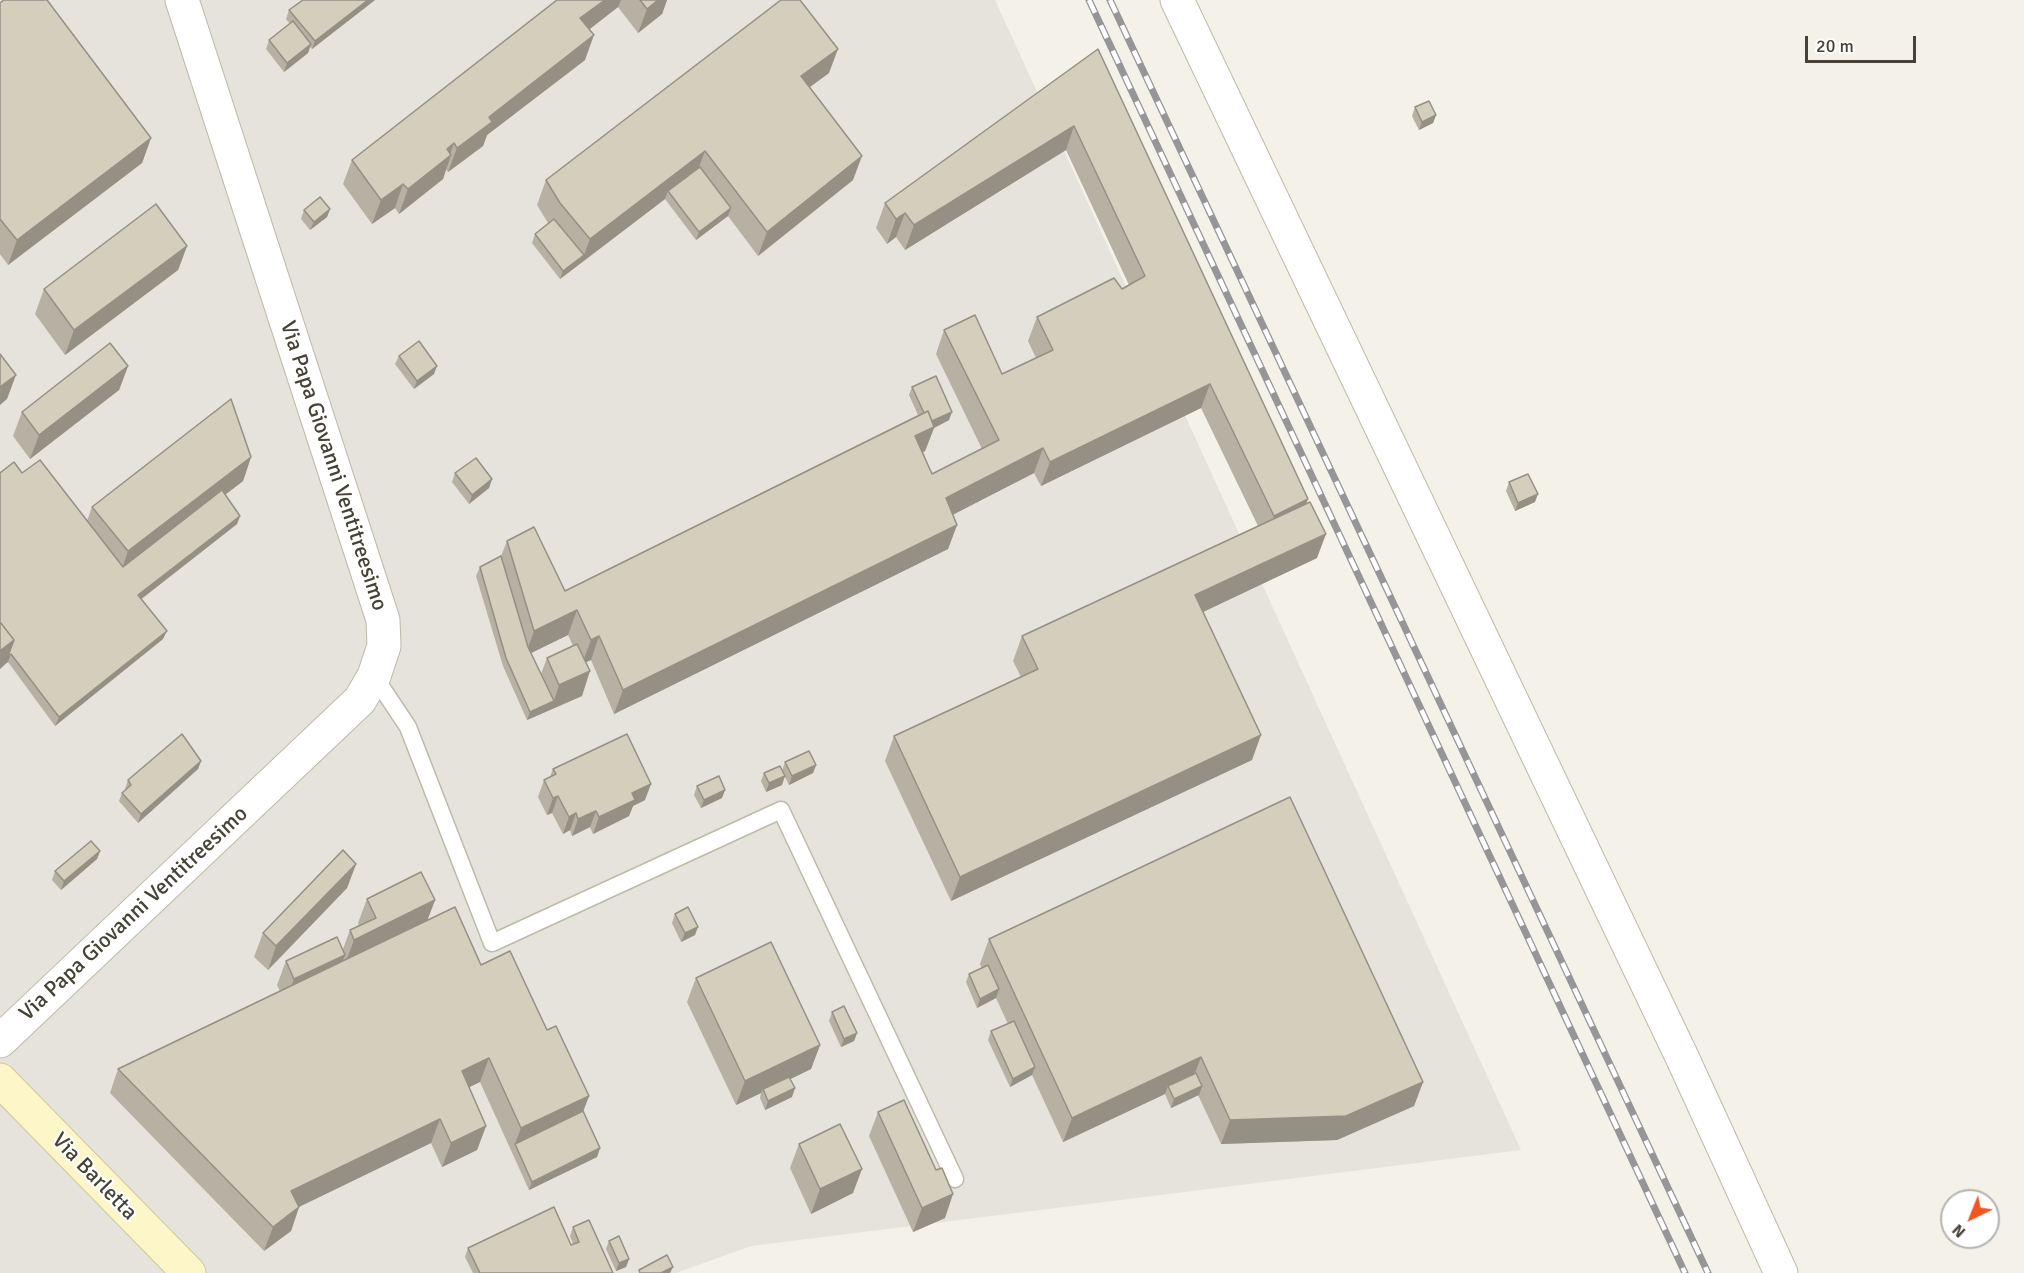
<!DOCTYPE html>
<html>
<head>
<meta charset="utf-8">
<style>
  body { margin:0 }
  #map { position:relative; width:2024px; height:1273px; overflow:hidden; background:#f3f1e8; font-family:Signika,sans-serif }
  canvas { display:block }
  .north { position:absolute; left:1940px; top:1189px; width:60px; height:60px; box-sizing:border-box; background:#fff; border:2px solid #b5b3af; border-radius:50%; rotate:223deg; font-size:16px; font-weight:700; line-height:24px; text-align:center; color:#464237 }
  .north::after { content:''; display:block; margin:auto; width:21px; height:27px; background:#f3551f; clip-path:polygon(50% 0,100% 100%,50% 72%,0 100%) }
  .scale { position:absolute; left:1805px; top:36px; width:111px; height:27px; box-sizing:border-box; border:3px solid #464237; border-top:0; padding-left:8px; font-size:18px; line-height:21px; white-space:nowrap; color:#464237; -webkit-text-stroke:4px #fff; paint-order:stroke }
</style>
</head>
<body>
<div id="map">
<canvas width="2024" height="1273"></canvas>
<div class="north">N</div>
<div class="scale">20 m</div>
</div>
<script>
const c = document.querySelector('canvas').getContext('2d');
c.lineJoin = 'round';
function fillPath(path, color) { c.fillStyle = color; c.fill(path, 'evenodd'); }
const shape = rows => new Path2D(rows.map(r => 'M' + r).join(''));
function trace(path, color, width, dash) { c.strokeStyle = color; c.lineWidth = width; c.lineCap = dash ? 'butt' : 'round'; c.setLineDash(dash || []); c.stroke(path); }
function drawText(font, color, halo, rows, align = 'center') {
  c.font = font + ' Signika,sans-serif'; c.lineWidth = 4.5; c.setLineDash([]); c.textBaseline = 'middle'; c.strokeStyle = halo; c.fillStyle = color; for (const [text, x, y, turn = 0] of rows) {
    c.save(); c.translate(x, y); c.rotate((+turn || 0) * Math.PI / 180); c.textAlign = isNaN(turn) ? turn : align; if (halo) c.strokeText(text, 0, 0); c.fillText(text, 0, 0); c.restore();
  }
}
const industrial = shape([
  [0,0,995,0,1521,1150,751,1246,676,1273,0,1273]
]);
const service = shape([
  [374,676,408,727,492,943,781,810,955,1179]
]);
const minor = shape([
  [1177,0,1682,1057,1781,1273]
]);
const tertiary = shape([
  [0,1041,360,700,374,676,384,646,383,620,182,0]
]);
const secondary = shape([
  [0,1080,189,1273]
]);
const rail = shape([
  [1089,0,1685,1273],
  [1110,0,1708,1273]
]);
const wall = shape([
  [375,0,312,49,310,47,308,53,284,72,266,49,269,40,290,24,286,19,289,10],
  [557,0,667,0,662,14,638,33,618,7,589,29,585,60,487,135,483,146,448,172,446,169,443,179,399,214,395,208,372,224,343,184,352,160],
  [0,3,151,138,142,163,8,265,0,254],
  [1098,49,1306,504,1317,558,1203,612,1252,760,951,901,885,761,894,736,1021,677,1013,661,1022,636,1258,526,1201,408,1041,486,1034,473,953,514,957,525,948,549,614,714,591,660,586,662,582,696,527,720,503,666,476,576,480,567,501,556,507,541,565,591,918,415,909,395,912,387,949,420,934,428,925,451,923,452,932,474,982,449,936,354,944,330,1002,374,1036,358,1028,341,1037,317,1122,289,1129,285,1066,150,905,250,896,237,887,244,876,228,885,203],
  [568,635,573,646,547,658,541,674,531,653],
  [829,73,810,87,853,180,758,256,728,216,696,240,665,199,560,279,532,243,535,234,548,223,537,205,546,180],
  [1415,107,1436,115,1433,123,1419,130,1412,116],
  [330,209,327,217,310,230,301,219,304,210],
  [187,246,178,270,65,355,35,314,44,289],
  [399,356,434,374,414,389,395,364],
  [128,366,119,390,30,459,13,436,22,412],
  [251,457,243,481,225,495,240,516,237,524,141,599,163,639,55,726,8,662,0,669,22,473,87,521,92,507],
  [455,473,492,479,489,488,469,504,452,482],
  [1509,482,1535,502,1515,511,1506,491],
  [201,761,198,769,138,823,119,801,122,793,126,790,125,789,128,780],
  [785,762,816,765,813,773,789,785,782,771],
  [553,769,645,800,633,806,629,816,593,834,590,827,572,836,570,830,563,834,552,813,547,815,538,797,544,780,550,777],
  [764,773,782,785,766,792,761,781],
  [697,786,722,798,701,808,694,795],
  [100,851,97,859,61,890,52,880,55,871],
  [356,864,347,888,268,970,254,957,263,933],
  [367,899,435,900,427,920,481,965,547,1030,589,1096,583,1111,600,1148,597,1157,529,1190,480,1082,469,1087,486,1126,477,1150,442,1167,431,1143,299,1207,291,1231,264,1251,110,1093,118,1069,280,991,277,985,286,961,343,949,350,930,359,926,358,923],
  [675,914,695,935,681,942,672,923],
  [989,939,1423,1082,1414,1106,1337,1140,1221,1144,1198,1095,1171,1108,1165,1094,1063,1142,1032,1075,1010,1087,988,1040,991,1031,1008,1024,996,998,977,1008,966,982,969,974,982,968,980,964],
  [696,978,820,1045,811,1069,790,1079,792,1097,765,1110,760,1098,761,1093,736,1105,687,1002],
  [832,1012,857,1033,854,1041,841,1047,829,1021],
  [878,1112,945,1218,913,1232,869,1136],
  [799,1144,853,1193,811,1214,790,1168],
  [573,1227,613,1273,473,1273,465,1257,468,1248,571,1245,573,1244,570,1236],
  [609,1241,629,1259,626,1267,616,1271,606,1249]
]);
const shadedWall = shape([
  [368,0,375,0,312,49,315,41],
  [605,0,621,0,618,7,572,43,580,18],
  [658,0,667,0,662,14,638,33,647,9],
  [594,35,585,60,487,135,483,146,448,172,457,148,489,117],
  [311,44,308,53,284,72,287,63],
  [838,49,829,73,792,100,801,76],
  [1436,115,1433,123,1419,130,1422,122],
  [1074,126,1066,150,905,250,914,225],
  [151,138,142,163,8,265,17,240],
  [454,143,449,157,451,155,443,179,399,214,408,189,447,149],
  [705,151,696,175,668,191,665,199,560,279,563,271,584,255,590,239],
  [862,156,853,180,758,256,767,232],
  [403,184,395,208,372,224,381,200],
  [731,208,728,216,696,240,699,232],
  [330,209,327,217,310,230,314,222],
  [905,213,896,237,887,244,896,219],
  [187,246,178,270,65,355,74,330],
  [128,366,119,390,30,459,39,435],
  [437,366,434,374,414,389,417,381],
  [16,375,7,399,0,405,0,387],
  [1210,384,1201,408,1041,486,1050,462],
  [952,412,949,420,934,428,925,451,907,460,915,436,929,423],
  [1043,448,1034,473,937,523,946,498],
  [251,457,243,481,120,575,128,551],
  [492,479,489,488,469,504,472,495],
  [1538,494,1535,502,1515,511,1518,503],
  [1308,499,1299,523,1265,540,1274,516],
  [240,516,237,524,135,604,138,595],
  [957,525,948,549,614,714,623,690],
  [1326,534,1317,558,1186,620,1195,595],
  [577,610,568,635,525,656,534,631],
  [167,631,163,639,55,726,59,717],
  [599,636,591,660,582,664,591,640],
  [14,640,5,664,0,669,0,651],
  [11,654,8,662,5,664,8,656],
  [590,671,582,696,527,720,530,712,554,701,559,685],
  [1261,735,1252,760,951,901,960,877],
  [201,761,198,769,138,823,141,814],
  [816,765,813,773,789,785,792,776],
  [785,776,782,785,766,792,769,783],
  [651,784,645,800,633,806,629,816,593,834,599,817,632,793],
  [725,790,722,798,701,808,704,800],
  [558,796,552,813,547,815,553,798],
  [596,811,590,827,572,836,578,819],
  [576,813,570,830,563,834,569,817],
  [100,851,97,859,61,890,64,881],
  [356,864,347,888,268,970,276,946],
  [435,900,426,924,345,964,354,940],
  [698,927,695,935,681,942,685,933],
  [345,955,336,979,285,1004,294,979],
  [999,989,996,998,977,1008,980,999],
  [857,1033,854,1041,841,1047,844,1039],
  [820,1045,811,1069,764,1092,763,1089,761,1093,736,1105,745,1081],
  [1201,1057,1192,1081,1168,1086,1165,1094,1063,1142,1072,1118],
  [489,1058,480,1082,453,1095,462,1071],
  [1035,1067,1032,1075,1010,1087,1013,1079],
  [1423,1082,1414,1106,1337,1140,1221,1144,1230,1120],
  [1202,1086,1199,1095,1171,1108,1174,1099],
  [795,1088,792,1097,765,1110,768,1101],
  [589,1096,580,1120,515,1144,512,1152,521,1128],
  [440,1119,431,1143,282,1215,291,1191],
  [486,1126,477,1150,442,1167,451,1143],
  [600,1148,597,1157,529,1190,532,1182],
  [862,1169,853,1193,811,1214,820,1189],
  [953,1194,945,1218,913,1232,922,1208],
  [299,1207,291,1231,264,1251,273,1227],
  [629,1259,626,1267,616,1271,619,1263],
  [673,1267,670,1273,661,1273]
]);
const building = shape([
  [4,0,47,0,151,138,17,240,0,219,0,3,4,0],
  [303,0,368,0,315,41,289,10,303,0],
  [557,0,605,0,580,18,594,35,489,117,492,122,457,148,454,143,447,149,451,155,408,189,403,184,381,200,352,160,557,0],
  [640,0,658,0,647,9,640,0],
  [781,0,800,0,838,49,801,76,862,156,767,232,705,151,590,239,560,203,546,180,781,0],
  [293,21,311,44,287,63,269,40,293,21],
  [1098,49,1308,499,1274,516,1210,384,1050,462,1043,448,946,498,957,525,623,690,599,636,591,640,577,610,534,631,507,541,534,527,565,591,928,411,934,427,915,436,932,474,999,440,944,330,975,315,1002,374,1053,350,1037,317,1114,278,1122,289,1145,276,1074,126,914,225,905,213,896,219,885,203,1098,49],
  [1429,101,1436,115,1422,122,1415,107,1429,101],
  [700,167,731,208,699,232,668,191,700,167],
  [320,197,330,209,314,222,304,210,320,197],
  [156,204,187,246,74,330,44,289,156,204],
  [554,219,584,255,563,271,535,234,554,219],
  [419,341,437,366,417,381,399,356,419,341],
  [110,343,128,366,39,435,22,412,110,343],
  [0,354,16,375,0,387,0,354],
  [936,376,952,412,932,421,928,411,924,413,912,387,936,376],
  [231,399,251,457,128,551,92,507,231,399],
  [476,458,492,479,472,495,455,473,476,458],
  [40,460,123,567,222,490,240,516,138,595,167,631,59,717,11,654,8,656,14,640,0,622,0,473,14,462,22,473,40,460],
  [1528,474,1538,494,1518,503,1509,482,1528,474],
  [1310,502,1326,534,1195,595,1261,735,960,877,894,736,1038,669,1022,636,1310,502],
  [501,556,528,647,554,701,530,712,506,658,480,567,501,556],
  [0,622,14,640,0,651,0,622],
  [577,644,590,671,559,685,547,658,577,644],
  [182,734,201,761,141,814,122,793,131,785,128,780,182,734],
  [627,734,651,784,632,793,635,800,599,817,596,811,578,819,576,813,569,817,558,796,553,798,544,780,556,774,553,769,627,734],
  [809,751,816,765,792,776,785,762,809,751],
  [780,766,785,776,769,783,764,773,780,766],
  [719,776,725,790,704,800,697,786,719,776],
  [1290,797,1423,1082,1346,1116,1230,1120,1201,1057,1072,1118,989,939,1290,797],
  [91,841,100,851,64,881,55,871,91,841],
  [343,850,356,864,276,946,263,933,343,850],
  [421,872,435,900,354,940,350,930,376,918,367,899,421,872],
  [455,907,481,965,510,951,547,1030,556,1026,589,1096,521,1128,489,1058,462,1071,486,1126,451,1143,440,1119,291,1191,299,1207,273,1227,118,1069,455,907],
  [688,907,698,927,685,933,675,914,688,907],
  [337,937,345,955,294,979,286,961,337,937],
  [771,942,820,1045,745,1081,696,978,771,942],
  [988,965,999,989,980,999,969,974,988,965],
  [844,1006,857,1033,844,1039,832,1012,844,1006],
  [1014,1021,1035,1067,1013,1079,991,1031,1014,1021],
  [1196,1073,1202,1086,1174,1099,1168,1086,1196,1073],
  [789,1077,795,1088,768,1101,763,1089,789,1077],
  [904,1100,936,1170,942,1168,953,1194,922,1208,878,1112,904,1100],
  [583,1111,600,1148,532,1182,515,1144,583,1111],
  [840,1124,862,1169,820,1189,799,1144,840,1124],
  [554,1207,571,1245,579,1242,573,1227,589,1220,613,1273,480,1273,468,1248,554,1207],
  [619,1236,629,1259,619,1263,609,1241,619,1236],
  [667,1255,673,1267,661,1273,640,1273,639,1270,667,1255]
]);
const streetNames = [
  ["Via Papa Giovanni Ventitreesimo",333,466,72],
  ["Via Papa Giovanni Ventitreesimo",134,914,-43],
  ["Via Barletta",94,1177,46]
];
fillPath(industrial, '#e6e2dc');
trace(service, '#bebaaa', 19);
trace(minor, '#bebaaa', 35);
trace(tertiary, '#bebaaa', 35);
trace(secondary, '#d2c899', 35);
trace(service, '#fff', 16);
trace(minor, '#fff', 33);
trace(tertiary, '#fff', 33);
trace(secondary, '#fdf6c8', 33);
trace(rail, '#969696', 7);
trace(rail, '#fff', 4.5, [14]);
fillPath(wall, '#b6b1a3');
fillPath(shadedWall, '#949084');
fillPath(building, '#d4cebd');
trace(building, '#949084', 1.5);
drawText('22px', '#464237', '#fff', streetNames);
</script>
</body>
</html>
